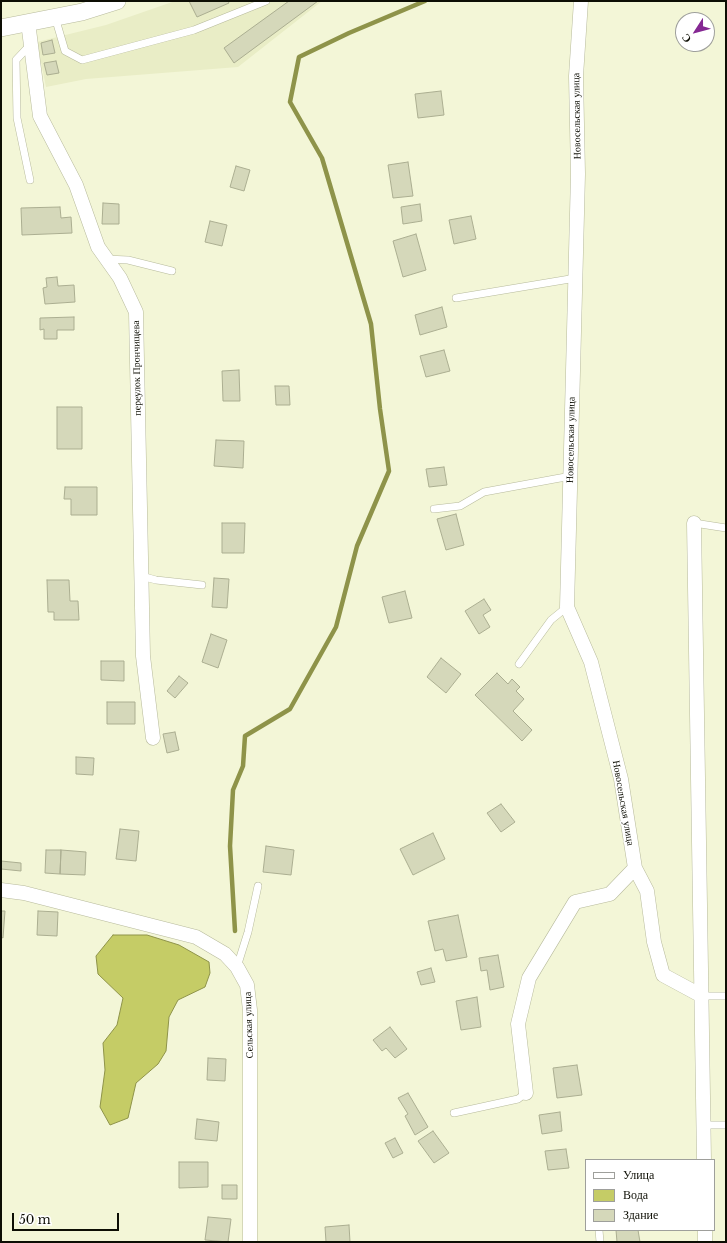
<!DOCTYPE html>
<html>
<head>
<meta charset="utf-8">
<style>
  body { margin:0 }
  #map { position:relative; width:727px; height:1243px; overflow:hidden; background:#f3f6d7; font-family:"Libre Baskerville",serif }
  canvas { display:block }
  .frame { position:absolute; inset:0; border:2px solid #0d0e04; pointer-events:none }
  .legend { position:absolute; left:585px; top:1159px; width:130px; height:72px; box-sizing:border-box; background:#fff; border:1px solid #9e9f9b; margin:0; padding:5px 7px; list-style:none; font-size:12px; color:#0d0e04 }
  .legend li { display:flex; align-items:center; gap:8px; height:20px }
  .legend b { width:20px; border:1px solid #9e9f9b }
  .north { position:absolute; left:675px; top:12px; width:40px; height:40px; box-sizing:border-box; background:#fff; border:1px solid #9e9f9b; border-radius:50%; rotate:234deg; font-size:11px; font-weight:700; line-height:16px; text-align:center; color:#0d0e04 }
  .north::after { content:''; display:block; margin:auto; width:14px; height:18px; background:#852893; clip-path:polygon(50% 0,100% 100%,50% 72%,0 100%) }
  .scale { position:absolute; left:12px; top:1213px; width:107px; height:18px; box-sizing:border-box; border:2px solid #0d0e04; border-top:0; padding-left:5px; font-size:12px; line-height:14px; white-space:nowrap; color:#0d0e04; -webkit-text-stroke:3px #fff; paint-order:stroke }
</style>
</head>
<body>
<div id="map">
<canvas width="727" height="1243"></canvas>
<div class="frame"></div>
<ul class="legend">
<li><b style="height:5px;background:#fff"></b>Улица</li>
<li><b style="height:11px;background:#c5cc66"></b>Вода</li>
<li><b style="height:11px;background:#d5d8ba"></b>Здание</li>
</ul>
<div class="north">С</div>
<div class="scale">50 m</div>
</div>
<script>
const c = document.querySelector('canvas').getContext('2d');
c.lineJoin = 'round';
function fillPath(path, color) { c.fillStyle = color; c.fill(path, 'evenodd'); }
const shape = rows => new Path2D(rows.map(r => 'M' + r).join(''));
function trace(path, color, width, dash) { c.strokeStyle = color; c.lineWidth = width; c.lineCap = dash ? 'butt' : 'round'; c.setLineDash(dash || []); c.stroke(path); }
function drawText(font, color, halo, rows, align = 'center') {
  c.font = font + ' "Libre Baskerville",serif'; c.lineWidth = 3; c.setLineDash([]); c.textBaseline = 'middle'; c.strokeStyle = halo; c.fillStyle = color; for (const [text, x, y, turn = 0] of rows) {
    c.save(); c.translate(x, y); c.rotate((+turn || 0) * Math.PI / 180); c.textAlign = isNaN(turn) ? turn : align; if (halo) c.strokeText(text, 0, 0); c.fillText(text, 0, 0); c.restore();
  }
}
const built = shape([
  [175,1,322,1,238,67,86,79,46,87,37,42,106,25]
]);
const water = shape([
  [113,935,147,935,179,945,209,962,210,973,205,987,178,1000,169,1017,166,1051,158,1064,136,1083,128,1118,110,1125,100,1107,105,1070,103,1043,117,1025,123,998,98,974,96,956,113,935]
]);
const stream = shape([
  [235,931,230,846,233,790,243,766,245,736,290,709,336,627,357,546,389,471,380,409,371,324,322,158,290,102,299,57,349,33,425,1]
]);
const building = shape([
  [189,1,228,1,229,3,197,17,189,1],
  [289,1,318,1,234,63,224,48,289,1],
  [52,40,55,53,43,55,41,43,52,40],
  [56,61,59,73,47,75,44,63,56,61],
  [441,91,444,115,418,118,415,94,441,91],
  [408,162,413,196,393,198,388,165,408,162],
  [236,166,250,170,244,191,230,187,236,166],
  [103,203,119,204,119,224,102,224,103,203],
  [420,204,422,221,403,224,401,207,420,204],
  [60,207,61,218,71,217,72,233,22,235,21,208,60,207],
  [471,216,476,239,454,244,449,220,471,216],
  [210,221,227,225,222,246,205,242,210,221],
  [416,234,426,270,403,277,393,241,416,234],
  [57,277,58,286,74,285,75,302,45,304,43,288,47,287,46,278,57,277],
  [442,307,447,327,420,335,415,315,442,307],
  [74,317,74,330,57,330,57,339,44,339,44,329,40,330,40,318,74,317],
  [444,350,450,371,426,377,420,356,444,350],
  [239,370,240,401,223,401,222,371,239,370],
  [275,386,289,386,290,405,276,405,275,386],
  [57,407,82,407,82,449,57,449,57,407],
  [216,440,244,441,243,468,214,466,216,440],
  [444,467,447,485,429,487,426,469,444,467],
  [65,487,97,487,97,515,71,515,71,499,64,499,65,487],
  [456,514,464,545,446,550,437,519,456,514],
  [222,523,245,523,244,553,222,553,222,523],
  [214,578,229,579,227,608,212,607,214,578],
  [47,580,69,580,70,601,78,601,79,620,54,620,54,612,48,612,47,580],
  [405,591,412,618,389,623,382,597,405,591],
  [484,599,491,610,483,615,490,627,479,634,465,611,484,599],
  [211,634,227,640,218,668,202,662,211,634],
  [441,658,461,674,446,693,427,677,441,658],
  [101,661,124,661,124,681,101,680,101,661],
  [497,673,508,684,512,679,520,687,516,691,524,699,513,711,532,730,522,741,475,695,497,673],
  [179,676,188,683,175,698,167,691,179,676],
  [107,702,135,702,135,724,107,724,107,702],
  [175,732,179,750,167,753,163,734,175,732],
  [76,757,94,758,93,775,76,774,76,757],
  [501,804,515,822,501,832,487,813,501,804],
  [120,829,139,831,136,861,116,859,120,829],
  [433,833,445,859,413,875,400,849,433,833],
  [266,846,294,850,291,875,263,872,266,846],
  [46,850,61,850,60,874,45,873,46,850],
  [61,850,86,852,85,875,60,874,61,850],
  [1,852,1,861,21,863,21,871,1,869,1,852],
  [1,911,5,911,3,938,1,937,1,911],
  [38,911,58,912,57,936,37,935,38,911],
  [458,915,467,957,446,961,443,949,435,951,428,921,458,915],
  [498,955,504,987,490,990,487,970,481,971,479,958,498,955],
  [431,968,435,982,421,985,417,972,431,968],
  [477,997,481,1027,461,1030,456,1001,477,997],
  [390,1027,407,1049,395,1058,386,1048,382,1051,373,1040,390,1027],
  [208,1058,226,1059,225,1081,207,1080,208,1058],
  [577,1065,582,1095,557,1098,553,1068,577,1065],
  [408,1093,428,1127,415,1135,405,1116,408,1114,398,1098,408,1093],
  [560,1112,562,1131,542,1134,539,1115,560,1112],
  [197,1119,219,1122,217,1141,195,1139,197,1119],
  [433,1131,449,1153,434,1163,418,1141,433,1131],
  [395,1138,403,1153,393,1158,385,1143,395,1138],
  [566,1149,569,1168,548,1170,545,1151,566,1149],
  [179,1162,208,1162,208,1187,179,1188,179,1162],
  [222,1185,237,1185,237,1199,222,1199,222,1185],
  [208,1217,231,1219,228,1242,205,1240,208,1217],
  [349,1225,350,1242,326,1242,325,1227,349,1225],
  [616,1230,638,1230,640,1242,617,1242,616,1230]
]);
const service = shape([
  [55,17,65,51,82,60,194,30,266,1],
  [30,180,17,118,16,60,31,44],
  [106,259,128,260,172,271],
  [456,298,576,278],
  [434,509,460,506,484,492,571,476],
  [694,523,726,528],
  [141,576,156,580,202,585],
  [519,664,551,620,567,607],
  [237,967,248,932,258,886],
  [702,996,726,996],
  [454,1113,518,1099,526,1093],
  [703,1125,726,1125],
  [599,1230,600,1242]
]);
const minor = shape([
  [28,22,40,116,76,185,98,247,120,278,136,312,143,656,153,738],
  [694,523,704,1160],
  [635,868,647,891,654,942,663,975,702,996],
  [1,890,24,893,196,937,225,954,237,967,247,985,250,1010,250,1242],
  [526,1093,518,1024,529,978,575,902,610,894,635,868,621,779,591,662,567,607,578,174,576,76,581,1],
  [705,1230,705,1242]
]);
const tertiary = shape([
  [1,28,82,12,117,1]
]);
const streetNames = [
  ["Новосельская улица",577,116,-91],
  ["переулок Прончищева",137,368,-91],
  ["Новосельская улица",571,440,-89],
  ["Новосельская улица",623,803,80],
  ["Сельская улица",249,1025,-92]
];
fillPath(built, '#e9edc6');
fillPath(water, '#c5cc66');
trace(water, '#8e9349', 1);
trace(stream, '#8e9349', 4.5);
fillPath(building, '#d5d8ba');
trace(building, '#abae91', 1);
trace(service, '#b7ba9c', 8);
trace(minor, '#b7ba9c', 15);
trace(tertiary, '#b7ba9c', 18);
trace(service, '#fff', 7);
trace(minor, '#fff', 14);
trace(tertiary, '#fff', 17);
drawText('10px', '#0d0e04', '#fff', streetNames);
</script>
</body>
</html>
